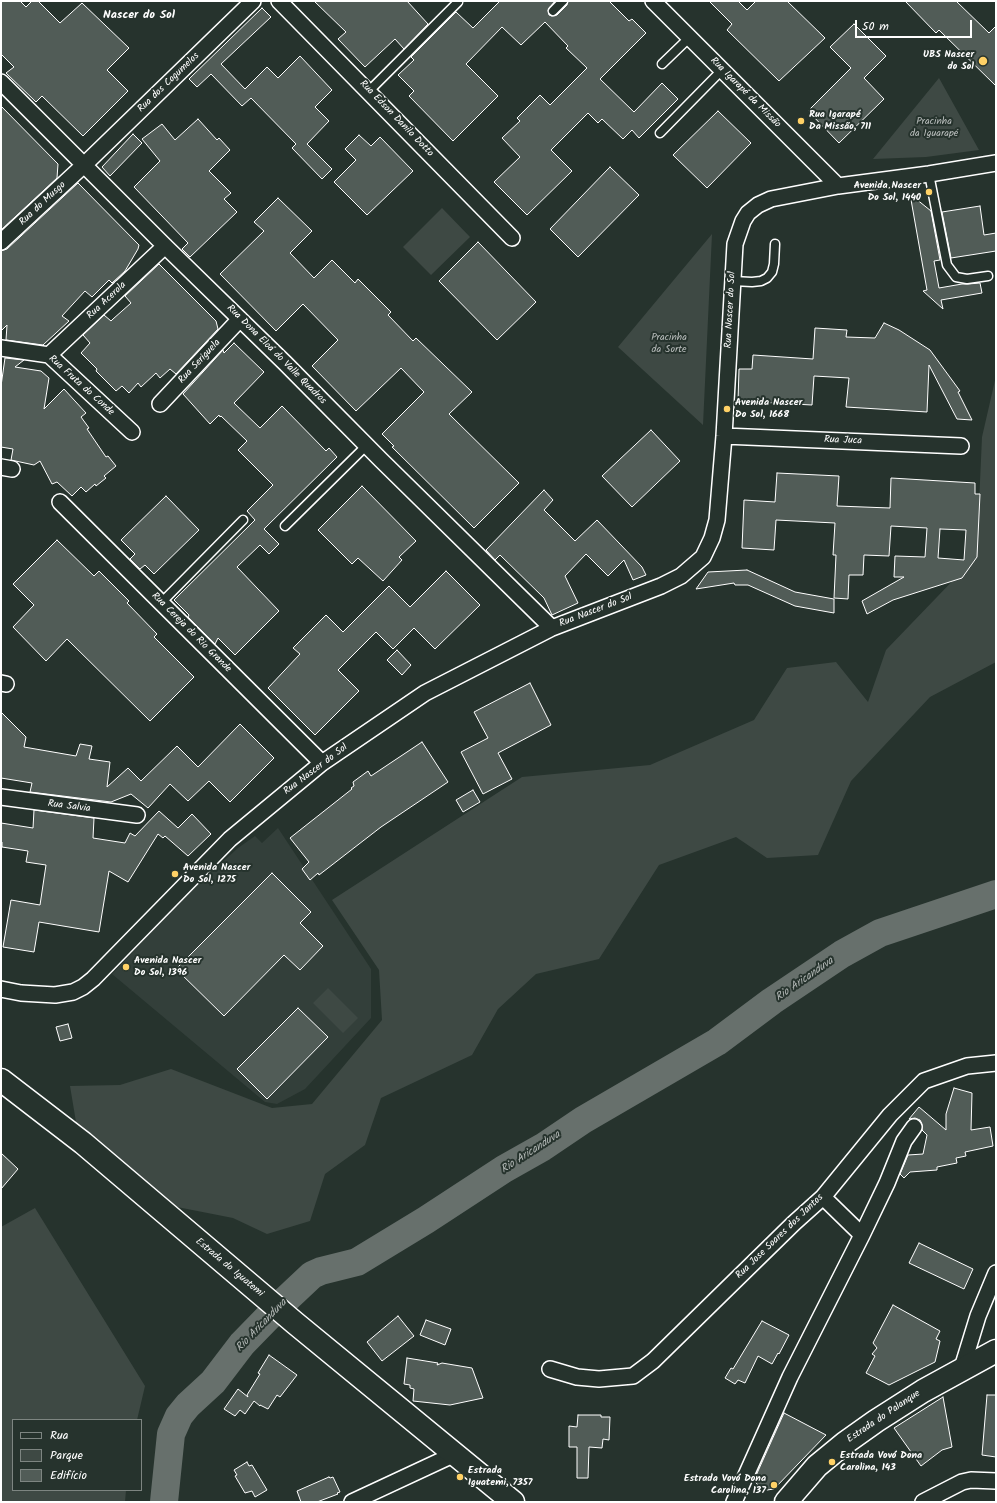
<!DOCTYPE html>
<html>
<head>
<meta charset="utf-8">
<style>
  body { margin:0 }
  #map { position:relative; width:997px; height:1503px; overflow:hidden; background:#26332d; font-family:Kalam,sans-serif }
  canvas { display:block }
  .frame { position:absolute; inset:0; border:2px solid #fff; pointer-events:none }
  .legend { position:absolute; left:12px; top:1419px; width:130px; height:72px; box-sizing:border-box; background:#26332d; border:1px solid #7d8581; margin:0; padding:5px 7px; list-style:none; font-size:12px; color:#fff }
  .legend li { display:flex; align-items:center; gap:8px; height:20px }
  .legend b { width:20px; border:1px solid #7d8581 }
  .scale { position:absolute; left:855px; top:20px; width:117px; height:18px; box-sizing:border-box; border:2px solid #fff; border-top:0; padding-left:5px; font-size:12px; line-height:14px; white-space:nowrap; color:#fff; -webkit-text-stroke:3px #26332d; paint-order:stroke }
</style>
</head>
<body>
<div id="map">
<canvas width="997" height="1503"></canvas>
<div class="frame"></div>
<ul class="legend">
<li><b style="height:5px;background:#26332d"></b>Rua</li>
<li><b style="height:11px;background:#3e4944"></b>Parque</li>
<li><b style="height:11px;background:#515c57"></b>Edifício</li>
</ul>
<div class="scale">50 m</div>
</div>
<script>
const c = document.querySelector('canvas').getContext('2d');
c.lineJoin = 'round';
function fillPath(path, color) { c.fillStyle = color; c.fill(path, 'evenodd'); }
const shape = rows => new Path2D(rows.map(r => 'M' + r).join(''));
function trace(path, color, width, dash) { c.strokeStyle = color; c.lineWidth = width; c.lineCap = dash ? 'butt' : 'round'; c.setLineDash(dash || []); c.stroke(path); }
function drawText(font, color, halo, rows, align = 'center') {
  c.font = font + ' Kalam,sans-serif'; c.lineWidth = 4; c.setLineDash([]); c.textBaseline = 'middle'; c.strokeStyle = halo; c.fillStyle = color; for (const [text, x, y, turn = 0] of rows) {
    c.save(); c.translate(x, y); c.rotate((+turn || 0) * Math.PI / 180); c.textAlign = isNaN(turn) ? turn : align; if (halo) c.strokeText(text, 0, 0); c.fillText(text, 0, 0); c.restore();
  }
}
const built = shape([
  [278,828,371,969,371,1018,305,1089,277,1104,265,1102,112,974,189,892,238,848,255,836,262,843]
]);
const green = shape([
  [939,78,979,150,926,157,873,159],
  [442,208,470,237,431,275,403,247],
  [712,234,703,425,618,347],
  [996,376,996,662,930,697,851,781,818,855,767,858,736,837,659,865,599,959,536,974,498,1009,472,1055,381,1098,365,1145,325,1174,310,1221,267,1234,233,1218,172,1206,77,1128,70,1086,120,1085,171,1069,272,1108,312,1104,382,1020,379,970,332,900,522,777,650,765,754,720,787,668,836,662,868,702,886,650,962,571,977,549,982,437],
  [328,988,358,1018,343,1033,313,1003],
  [35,1208,145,1386,137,1420,13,1420,13,1490,126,1490,125,1502,1,1502,1,1227]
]);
const river = shape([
  [164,1502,171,1434,179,1416,188,1405,213,1382,242,1344,279,1306,312,1275,321,1271,357,1262,426,1220,504,1169,543,1147,583,1120,717,1042,772,1001,842,954,880,933,996,894]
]);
const building = shape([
  [1,1,20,1,26,7,32,1,38,1,60,23,82,3,129,48,107,70,128,91,83,136,42,96,36,102,6,73,14,67,1,54,1,1],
  [314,1,407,1,428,24,404,49,395,39,365,67,338,39,346,32,314,1],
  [500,1,555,1,548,10,549,15,552,16,557,15,567,5,568,1,609,1,629,21,632,19,646,33,600,79,634,112,662,83,678,99,639,138,632,130,623,139,602,119,598,123,588,113,551,150,572,171,527,215,494,182,520,157,502,138,520,121,517,118,540,95,550,105,587,68,566,48,568,46,545,22,521,45,502,27,466,64,498,96,453,141,409,96,414,91,398,75,414,60,411,57,456,12,473,28,500,1],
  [709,1,738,1,747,10,756,1,787,1,825,38,779,81,727,30,732,24,709,1],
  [905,1,956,1,989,33,996,26,996,86,939,30,936,33,905,1],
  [262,8,271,17,221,64,245,89,267,67,278,78,300,56,332,90,315,107,329,121,307,144,332,169,322,179,292,148,296,144,251,98,242,106,211,74,197,87,189,79,262,8],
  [854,24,886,56,864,78,884,99,839,143,808,111,851,68,830,47,854,24],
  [1,106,58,164,57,178,1,230,1,106],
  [718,111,751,143,707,188,673,155,718,111],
  [198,119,217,140,219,138,230,150,209,171,231,193,224,199,237,212,190,257,182,249,188,243,134,187,160,161,142,139,162,124,175,140,198,119],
  [133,134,142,143,110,176,102,167,133,134],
  [359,135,371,146,380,137,413,171,367,215,334,182,356,160,345,149,359,135],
  [610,167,639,195,578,257,550,229,610,167],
  [78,183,139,245,138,249,125,271,112,283,109,280,92,297,85,291,62,316,69,321,43,345,6,340,7,325,1,331,1,251,7,249,78,183],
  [910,194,931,211,940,260,934,261,939,288,962,284,968,284,980,283,982,293,941,300,943,309,923,291,927,290,910,194],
  [278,198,312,231,290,253,314,278,332,260,355,283,358,279,391,312,388,315,413,341,416,338,472,392,449,414,519,483,474,528,392,447,394,446,382,434,424,392,401,368,356,411,312,366,338,340,303,304,276,331,220,274,264,231,254,222,278,198],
  [980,206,984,235,996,233,996,251,951,258,942,212,980,206],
  [478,242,536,302,497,340,439,281,478,242],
  [159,264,216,321,218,329,176,374,170,369,160,378,156,373,141,387,138,383,129,393,122,386,116,391,96,371,97,369,81,353,90,343,83,335,104,315,111,321,113,319,131,303,125,296,159,264],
  [884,323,899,330,930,350,960,391,958,392,972,420,957,419,929,365,927,412,846,407,849,378,814,376,812,405,738,401,739,369,752,369,753,355,813,359,815,328,847,330,846,337,875,338,884,323],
  [234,343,264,372,234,403,260,428,282,406,326,451,329,448,337,457,264,529,279,544,269,554,260,545,237,567,279,611,235,655,218,638,215,644,188,617,189,615,174,600,255,520,247,511,273,485,238,450,247,441,221,416,220,417,219,415,210,424,183,394,223,350,224,353,234,343],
  [5,358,24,360,15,367,41,371,49,378,44,409,64,389,86,413,81,417,89,428,87,429,106,457,108,456,116,466,104,476,106,478,96,486,95,484,86,492,81,487,72,496,57,482,52,484,40,461,34,465,11,460,13,449,1,447,1,386,5,358],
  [651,430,680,461,632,507,602,476,651,430],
  [777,473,839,476,837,506,890,508,891,478,975,483,975,494,980,494,977,557,962,578,893,600,867,614,862,601,904,577,894,577,895,556,925,557,927,528,891,526,889,556,864,555,863,575,849,575,848,599,834,598,836,555,833,555,835,523,776,520,774,550,742,548,744,500,775,502,777,473],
  [940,529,966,530,964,560,938,558,940,529],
  [362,486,416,541,399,557,402,560,383,581,358,558,352,564,318,530,362,486],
  [544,490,553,500,544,510,575,541,597,520,642,567,646,575,633,580,624,560,608,576,586,554,565,576,578,603,552,615,544,598,500,555,495,560,486,550,544,490],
  [166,496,199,530,154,574,145,565,140,569,130,559,135,554,121,540,166,496],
  [57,540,94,576,99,571,129,601,127,603,157,634,154,637,194,677,150,721,67,639,46,661,13,627,34,605,13,584,57,540],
  [747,570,795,592,834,599,834,613,795,606,748,585,735,585,734,583,696,589,708,572,747,570],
  [446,571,480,605,435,649,414,628,393,649,376,632,338,670,359,691,315,735,268,688,300,654,293,648,326,615,343,632,389,586,410,607,446,571],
  [397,650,411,665,402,675,387,660,397,650],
  [530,683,551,725,498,753,512,779,483,794,461,752,488,738,474,712,530,683],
  [1,712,26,737,24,747,76,756,80,744,92,746,89,759,110,762,107,787,128,768,141,781,177,746,198,767,240,724,274,758,230,802,209,781,188,801,170,784,148,808,131,794,111,802,30,792,32,783,1,778,1,712],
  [422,742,448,782,381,827,319,875,318,873,310,880,302,869,309,862,290,838,352,789,351,788,354,786,353,782,368,771,371,776,422,742],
  [473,790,480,802,463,812,456,800,473,790],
  [34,810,94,818,93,838,125,843,130,833,135,836,159,811,178,828,192,814,211,834,188,856,165,836,163,838,158,834,128,882,109,871,99,932,39,922,34,952,3,947,11,900,40,905,46,865,26,862,28,851,2,847,2,842,1,842,1,823,33,828,34,810],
  [272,873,311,912,300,923,323,946,300,970,284,955,224,1016,176,969,272,873],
  [298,1008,328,1037,267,1099,237,1069,298,1008],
  [68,1024,72,1038,60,1041,56,1027,68,1024],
  [954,1088,972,1093,971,1130,990,1127,993,1146,965,1152,966,1156,956,1158,957,1163,937,1167,937,1170,910,1172,904,1178,900,1174,908,1155,923,1154,927,1135,922,1130,922,1124,920,1120,915,1118,909,1119,919,1107,946,1130,946,1114,954,1088],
  [1,1153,18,1169,1,1189,1,1153],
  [919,1243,973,1269,964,1289,909,1263,919,1243],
  [893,1305,940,1331,936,1339,940,1341,935,1362,889,1385,866,1373,875,1356,872,1354,877,1348,873,1343,893,1305],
  [398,1316,414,1336,382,1361,367,1342,398,1316],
  [426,1320,451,1329,445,1345,420,1335,426,1320],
  [762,1321,789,1335,779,1354,778,1353,772,1364,758,1356,745,1383,738,1380,735,1384,725,1378,731,1368,733,1369,762,1321],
  [269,1355,297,1375,280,1397,277,1395,268,1409,260,1405,260,1406,254,1401,245,1414,240,1410,235,1416,224,1409,238,1389,248,1397,247,1395,260,1374,258,1373,269,1355],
  [407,1358,438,1363,437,1365,442,1363,472,1368,483,1398,450,1405,413,1401,414,1389,410,1388,410,1385,404,1384,407,1358],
  [987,1395,996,1395,996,1457,982,1455,987,1395],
  [943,1397,952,1447,942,1450,921,1466,894,1428,943,1397],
  [784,1413,826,1435,774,1489,767,1490,760,1488,754,1480,784,1413],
  [578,1415,601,1415,601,1417,610,1417,609,1440,603,1439,602,1448,589,1447,588,1478,577,1478,577,1447,569,1447,569,1426,577,1427,578,1415],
  [247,1462,249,1466,252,1465,267,1490,255,1497,252,1491,245,1493,235,1476,237,1475,234,1470,247,1462],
  [329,1477,330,1478,333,1477,340,1492,337,1493,338,1494,317,1502,301,1502,297,1491,329,1477]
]);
const lane = shape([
  [553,11,563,1],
  [662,64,689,38],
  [369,91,458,2],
  [660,133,722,70],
  [929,174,947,265,956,277,967,279,988,276],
  [733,281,752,282,761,281,767,278,772,272,774,264,775,244],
  [285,526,366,446],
  [161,603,243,520]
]);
const street = shape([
  [279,1,512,238],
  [653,1,838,186],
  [1,82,165,246,285,363,381,460,552,628],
  [1,242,84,165,253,1],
  [1,348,49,355,132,432],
  [49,355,165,246],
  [160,404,240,319],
  [724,436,961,446],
  [1,467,12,469],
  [60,502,322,763],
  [1,683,6,684],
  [1,797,137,815],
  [1,989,21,993,55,995,73,992,83,987,93,979,230,839,322,763,425,693,552,628,661,586,681,576,703,557,712,538,717,520,724,436,735,244,743,221,748,213,758,205,771,199,838,186,929,174,996,163],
  [823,1197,862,1235],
  [962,1368,978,1316,996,1273],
  [550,1369,577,1377,599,1379,633,1376,653,1361,794,1223,823,1197,890,1115,924,1081,967,1066,996,1063],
  [352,1502,455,1454],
  [734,1502,790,1377,862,1235,887,1183,904,1141,914,1127],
  [923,1502,962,1482,971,1480,996,1481]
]);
const secondary = shape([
  [786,1502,817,1466,845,1443,876,1421,923,1391,996,1351]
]);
const primary = shape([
  [1,1080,83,1143,295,1323,513,1502]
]);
const markers = [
  [983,61,5,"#ffd166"],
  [801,121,4,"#ffd166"],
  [929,192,4,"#ffd166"],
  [727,409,4,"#ffd166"],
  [175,874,4,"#ffd166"],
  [126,967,4,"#ffd166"],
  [832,1462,4,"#ffd166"],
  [460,1477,4,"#ffd166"],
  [774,1485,4,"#ffd166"]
];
const poiNames = [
  ["UBS Nascer",974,55,"right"],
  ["do Sol",974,67,"right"],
  ["Rua Igarapé",809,115],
  ["Da Missão, 711",809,127],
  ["Avenida Nascer",921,186,"right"],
  ["Do Sol, 1440",921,198,"right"],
  ["Avenida Nascer",735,403],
  ["Do Sol, 1668",735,415],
  ["Avenida Nascer",183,868],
  ["Do Sol, 1275",183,880],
  ["Avenida Nascer",134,961],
  ["Do Sol, 1396",134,973],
  ["Estrada Vovó Dona",840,1456],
  ["Carolina, 143",840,1468],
  ["Estrada",468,1471],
  ["Iguatemi, 7357",468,1483],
  ["Estrada Vovó Dona",766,1479,"right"],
  ["Carolina, 137",766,1491,"right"]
];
const streetNames = [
  ["Rua dos Cogumelos",169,83,-44],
  ["Rua Igarapé da Missão",745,93,45],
  ["Rua Edson Danilo Dotto",396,119,46],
  ["Rua do Musgo",43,204,-43],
  ["Rua Acerola",107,301,-43],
  ["Rua Nascer do Sol",731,310,-87],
  ["Rua Dona Eloá do Valle Quadros",276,355,45],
  ["Rua Seriguela",200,362,-47],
  ["Rua Fruta do Conde",81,386,42],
  ["Rua Juca",843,441,2],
  ["Rua Nascer do Sol",596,611,-21],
  ["Rua Cereja do Rio Grande",191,633,45],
  ["Rua Nascer do Sol",316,770,-37],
  ["Rua Salvia",69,807,7],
  ["Rua Jose Soares dos Jantos",780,1237,-44],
  ["Estrada do Iguatemi",229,1268,40],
  ["Estrada do Palanque",884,1417,-34]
];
const parkNames = [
  ["Pracinha",934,122],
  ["da Iguarapé",934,134],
  ["Pracinha",669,338],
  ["da Sorte",669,350]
];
const waterNames = [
  ["Rio Aricanduva",805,980,-35],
  ["Rio Aricanduva",531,1153,-33],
  ["Rio Aricanduva",262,1326,-46]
];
const quarterNames = [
  ["Nascer do Sol",139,16]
];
fillPath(built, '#333f3a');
fillPath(green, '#3e4944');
trace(river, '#67706c', 28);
fillPath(building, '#515c57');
trace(building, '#fff', 1);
trace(lane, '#fff', 11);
trace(street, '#fff', 18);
trace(secondary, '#fff', 25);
trace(primary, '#fff', 25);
trace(lane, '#26332d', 8);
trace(street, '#26332d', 15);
trace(secondary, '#26332d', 22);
trace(primary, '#26332d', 22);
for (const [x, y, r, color] of markers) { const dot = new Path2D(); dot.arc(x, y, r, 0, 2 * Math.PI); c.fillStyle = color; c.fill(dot); trace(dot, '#26332d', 1.5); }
drawText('bold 10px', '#fff', '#26332d', poiNames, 'left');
drawText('10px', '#fff', '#26332d', streetNames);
drawText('10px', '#bbbfbe', '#26332d', parkNames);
drawText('italic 11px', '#b3b8b6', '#26332d', waterNames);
drawText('bold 12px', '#fff', '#26332d', quarterNames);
</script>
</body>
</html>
